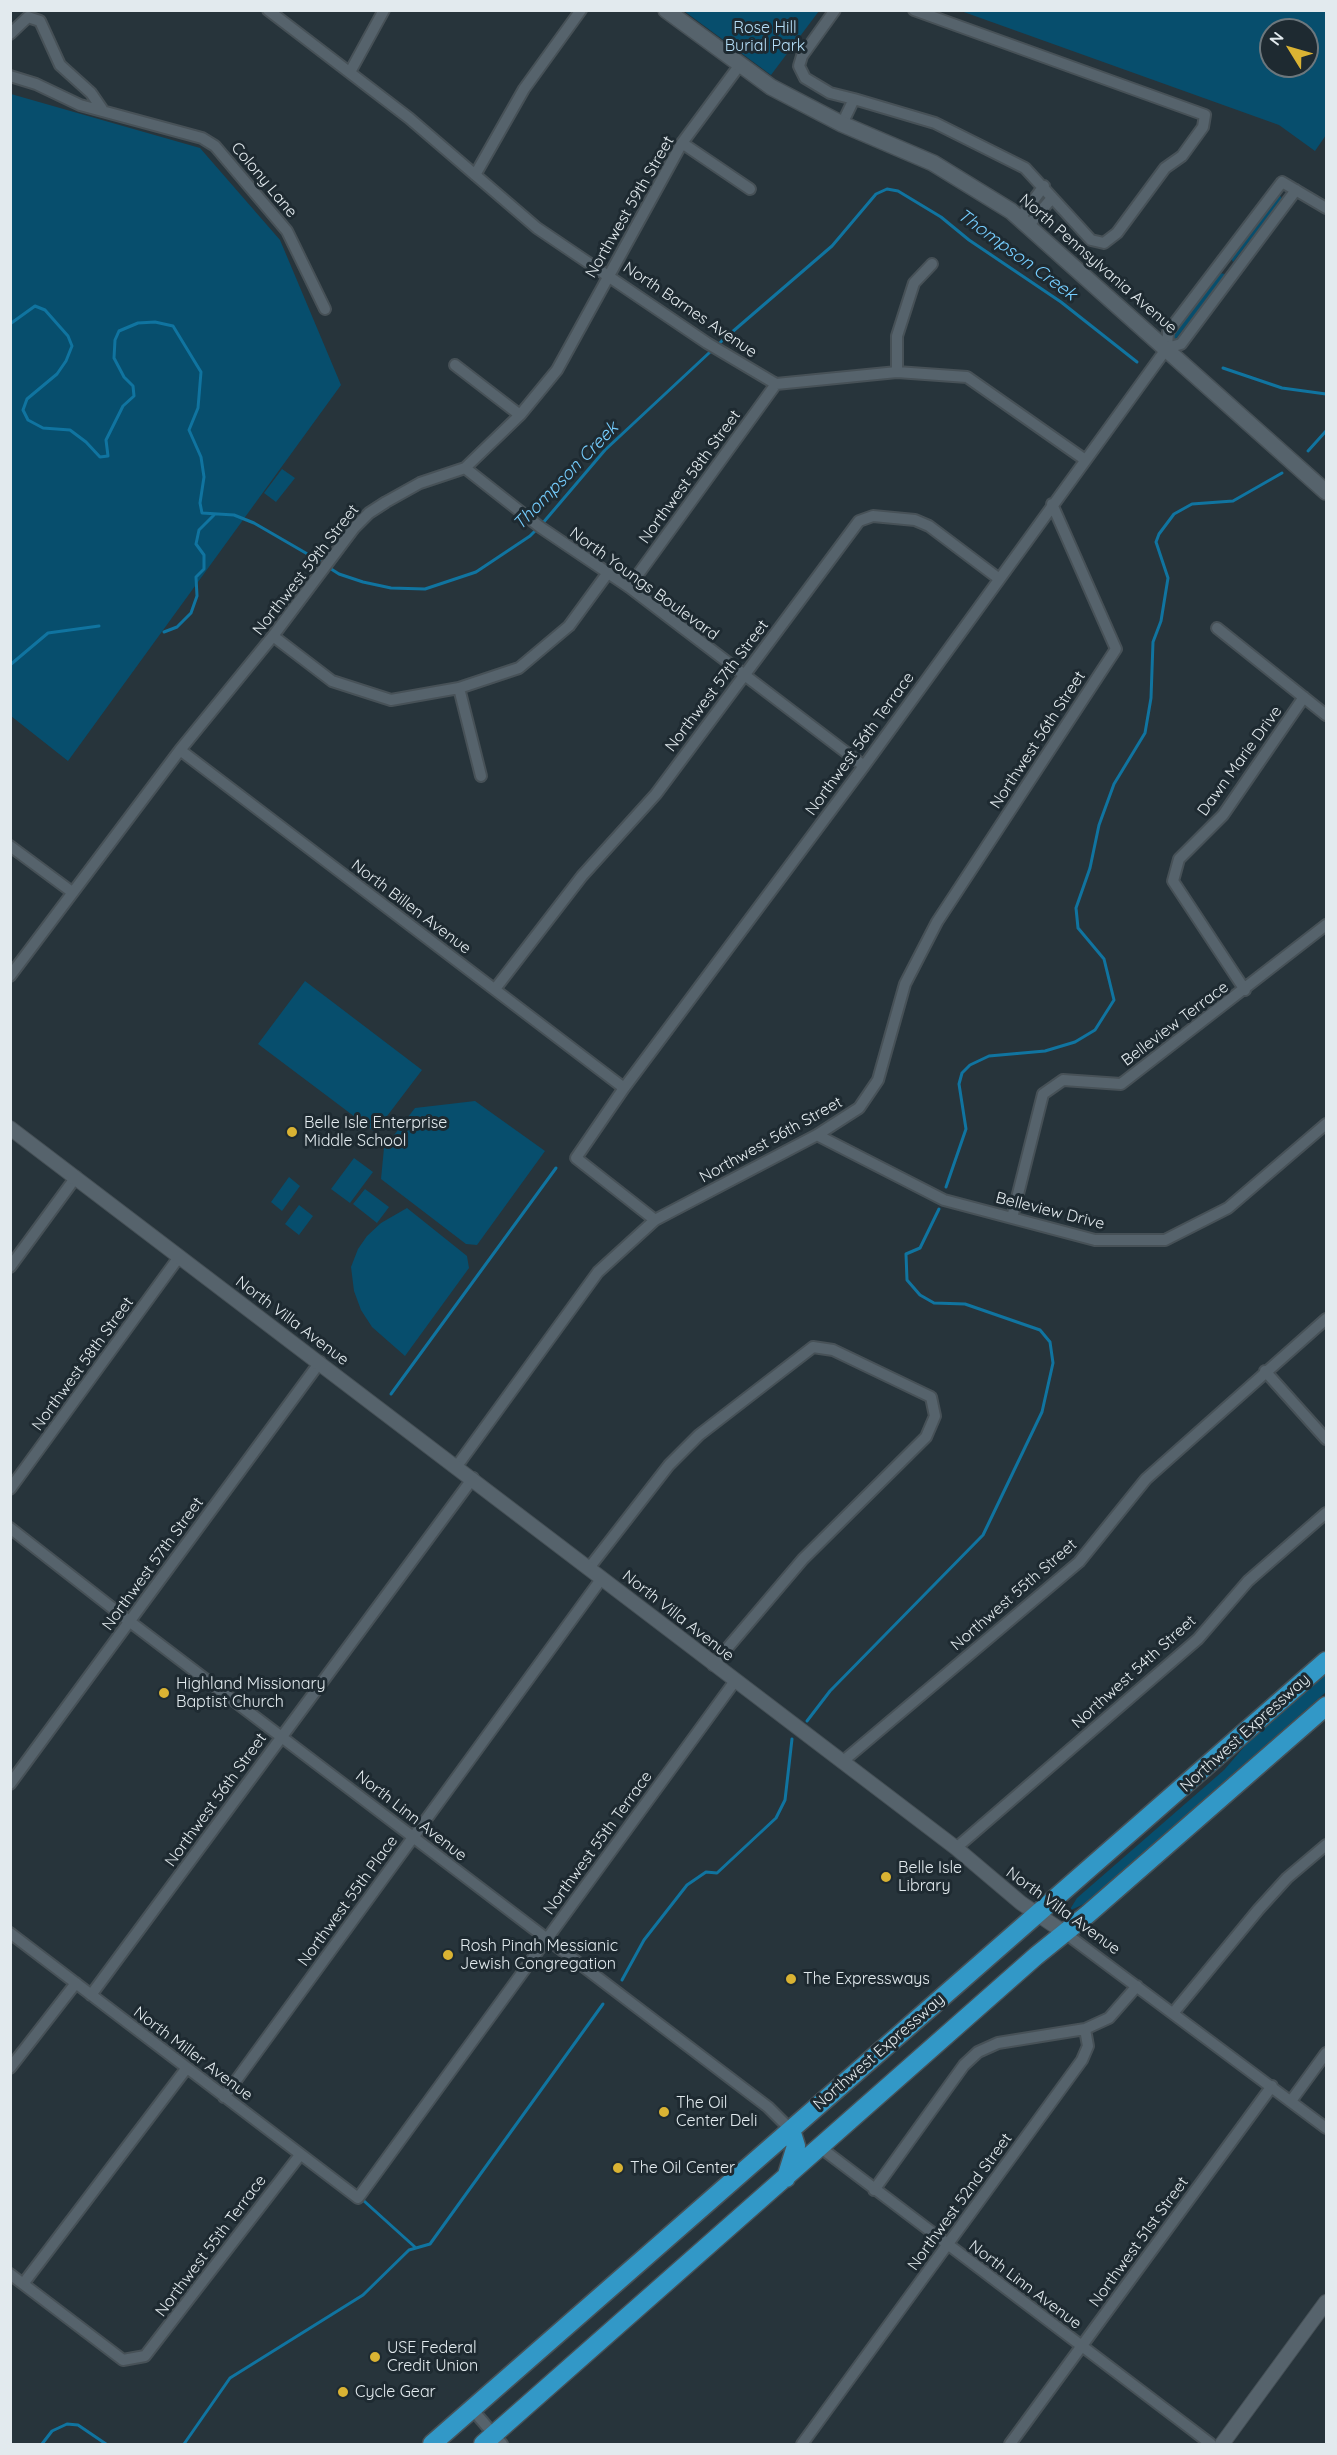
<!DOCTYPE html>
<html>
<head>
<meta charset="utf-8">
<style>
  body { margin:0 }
  #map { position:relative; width:1337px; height:2455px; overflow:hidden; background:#27343b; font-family:Quicksand,sans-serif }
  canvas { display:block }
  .frame { position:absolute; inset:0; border:12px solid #e2eaee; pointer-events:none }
  .north { position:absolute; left:1259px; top:18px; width:60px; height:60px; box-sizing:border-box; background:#1e2a31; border:2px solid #6c777d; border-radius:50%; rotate:307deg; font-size:16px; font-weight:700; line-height:24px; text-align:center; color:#e2eaee }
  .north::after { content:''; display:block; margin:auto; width:21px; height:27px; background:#dab333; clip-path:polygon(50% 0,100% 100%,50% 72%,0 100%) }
</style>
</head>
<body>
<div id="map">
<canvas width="1337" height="2455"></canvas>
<div class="frame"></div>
<div class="north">N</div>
</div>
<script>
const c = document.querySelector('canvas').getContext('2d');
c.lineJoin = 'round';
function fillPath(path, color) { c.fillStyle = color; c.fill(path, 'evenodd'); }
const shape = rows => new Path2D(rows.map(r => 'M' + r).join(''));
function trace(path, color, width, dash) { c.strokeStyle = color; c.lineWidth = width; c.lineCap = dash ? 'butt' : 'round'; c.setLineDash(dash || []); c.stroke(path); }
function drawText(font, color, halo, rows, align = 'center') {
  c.font = font + ' Quicksand,sans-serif'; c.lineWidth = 6; c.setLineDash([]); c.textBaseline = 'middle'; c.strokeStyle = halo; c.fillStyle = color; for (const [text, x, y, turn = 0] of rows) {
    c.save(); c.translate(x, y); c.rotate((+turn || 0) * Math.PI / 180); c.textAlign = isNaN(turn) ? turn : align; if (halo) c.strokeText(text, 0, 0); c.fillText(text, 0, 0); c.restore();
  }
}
const green = shape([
  [684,11,819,11,771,75],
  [961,11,1326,11,1326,135,1315,151,1279,125],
  [1271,30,1307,30,1307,66,1271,66],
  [11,94,200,148,280,240,341,385,68,761,11,716],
  [1279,194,1282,199,1233,262,1231,258],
  [1219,273,1225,274,1224,277,1175,340,1173,335],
  [282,469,295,478,276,502,264,493],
  [305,981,422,1070,375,1132,258,1044],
  [475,1101,545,1151,477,1245,466,1244,381,1179,384,1148,415,1108],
  [354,1158,373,1172,350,1203,331,1189],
  [289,1177,300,1186,282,1211,271,1202],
  [365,1189,389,1207,377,1223,353,1204],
  [299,1205,313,1216,299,1235,285,1224],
  [407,1208,467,1256,469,1268,405,1356,372,1327,361,1310,354,1291,351,1267,358,1249,367,1236,381,1223],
  [1326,1672,1326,1692,1086,1903,1069,1911,1077,1898,1224,1770,1251,1739]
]);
const stream = shape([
  [10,324,35,306,45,310,68,336,72,346,66,361,57,374,27,399,23,410,28,420,43,428,70,430,86,442,100,457,108,456,106,440,123,406,134,396,133,386,124,377,114,358,115,340,119,331,138,323,155,322,173,326,201,372,198,408,189,430,201,457,204,477,200,503,202,513,234,515,254,523,323,563],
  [1223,368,1282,388,1326,394],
  [1308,451,1326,431],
  [542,524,605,450,724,339,832,246,876,194,887,189,898,191,941,217,969,240,1061,302,1137,362],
  [328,567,339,574,363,582,391,588,425,589,476,572,530,536,537,529],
  [164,632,177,627,191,613,197,596,196,577,204,569,204,555,196,544,199,530,214,515],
  [10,665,48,633,99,626],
  [946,1187,966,1129,959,1084,962,1073,970,1065,989,1056,1045,1051,1075,1042,1095,1030,1114,1000,1104,959,1078,928,1076,908,1090,868,1099,825,1114,784,1145,733,1151,698,1153,642,1161,621,1168,578,1156,542,1159,534,1174,514,1192,504,1233,501,1282,473],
  [391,1394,556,1168],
  [807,1721,830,1691,983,1535,1042,1412,1053,1363,1050,1342,1040,1330,965,1304,934,1303,920,1295,907,1280,906,1254,920,1248,939,1209],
  [622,1980,644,1940,687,1885,706,1872,717,1873,776,1818,785,1800,792,1739],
  [364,2201,416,2248],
  [42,2444,52,2431,67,2424,78,2425,106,2444],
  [184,2444,230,2378,363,2295,409,2250,430,2244,603,2004]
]);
const minor = shape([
  [268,10,409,118,537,228,707,343,776,384,897,372,967,377,1084,459],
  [835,10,802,56,799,66,805,78,830,93,854,99,842,124],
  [10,34,28,17,40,21,60,65,91,93,102,109],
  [350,72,384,10],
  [10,76,36,84,80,105,202,138,215,146,287,231,325,309],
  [854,99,935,123,1025,168,1091,240,1104,243,1117,233,1165,168,1182,156,1203,127,1205,115,914,10],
  [682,143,750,189],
  [475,175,524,89,581,10],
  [1020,218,1044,186],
  [1029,225,1052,198],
  [1167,348,1181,344,1296,190],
  [455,365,520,415],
  [897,372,897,336,914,283,932,264],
  [465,468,540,527,629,587,864,766],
  [629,587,776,384],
  [1217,628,1326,715],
  [273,636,332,681,391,700,459,688,519,668,569,626,607,574],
  [459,688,481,776],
  [180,750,624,1088],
  [10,846,72,892],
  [10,976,180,750,273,636,354,528,369,513,386,502,420,483,465,468,520,415,557,370,682,143,739,66],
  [495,989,582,876,656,794,859,521,873,516,915,520,929,526,998,578],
  [1245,990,1173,881,1179,859,1223,815,1304,697],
  [817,1135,944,1200,1095,1240,1165,1240,1228,1208,1326,1124],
  [1012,1218,1043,1094,1063,1080,1121,1084,1326,925],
  [655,1220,576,1158,624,1088,864,766,1167,348,1168,332,1282,182,1326,208],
  [10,1267,76,1177],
  [1265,1371,1326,1439],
  [457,1466,598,1272,655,1220,817,1135,859,1108,878,1080,905,984,937,922,1116,649,1052,504],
  [10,1489,179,1257],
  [10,1528,129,1621,768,2107,791,2130],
  [589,1568,669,1465,699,1435,813,1347,833,1350,931,1397,935,1416,926,1437,803,1559,713,1665],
  [842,1762,1079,1562,1146,1479,1326,1319],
  [10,1784,320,1362],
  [956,1848,1198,1639,1248,1581,1326,1513],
  [10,1933,358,2198,735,1681],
  [1065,1933,1326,2128],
  [91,1995,473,1478],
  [1174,2012,1258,1910,1287,1878,1326,1845],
  [10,2068,76,1983],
  [224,2097,602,1578],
  [1291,2101,1326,2053],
  [821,2148,1211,2444],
  [874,2190,964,2065,978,2052,998,2043,1085,2029],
  [10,2274,123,2360,145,2356,300,2155],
  [23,2284,186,2069],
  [472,2409,502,2444],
  [802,2444,1082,2060,1088,2046,1085,2029,1109,2018,1137,1986],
  [1010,2444,1272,2086]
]);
const tertiary = shape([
  [10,1128,956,1848,1021,1903,1065,1933],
  [1222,2444,1326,2302]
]);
const secondary = shape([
  [666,10,771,87,842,124,933,163,1011,211,1326,492]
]);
const trunk = shape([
  [786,2178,796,2146,791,2130],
  [432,2444,1326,1661],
  [483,2444,1036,1956,1088,1914,1326,1706]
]);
const markers = [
  [292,1132,6,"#dab333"],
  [164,1693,6,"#dab333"],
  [886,1877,6,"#dab333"],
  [448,1955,6,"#dab333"],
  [791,1979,6,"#dab333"],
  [664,2112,6,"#dab333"],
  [618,2168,6,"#dab333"],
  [375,2357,6,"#dab333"],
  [343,2392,6,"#dab333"]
];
const parkNames = [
  ["Rose Hill",765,28],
  ["Burial Park",765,46]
];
const streetNames = [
  ["Colony Lane",264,180,50],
  ["Northwest 59th Street",630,207,-60],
  ["North Pennsylvania Avenue",1098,264,41],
  ["North Barnes Avenue",690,310,34],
  ["Northwest 58th Street",690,477,-54],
  ["Northwest 59th Street",306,570,-52],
  ["North Youngs Boulevard",644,584,36],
  ["Northwest 57th Street",717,686,-53],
  ["Northwest 56th Street",1038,740,-57],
  ["Northwest 56th Terrace",860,744,-54],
  ["Dawn Marie Drive",1240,761,-54],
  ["North Billen Avenue",411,907,37],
  ["Belleview Terrace",1175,1024,-37],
  ["Northwest 56th Street",771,1140,-29],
  ["Belleview Drive",1050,1211,14],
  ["North Villa Avenue",292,1321,37],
  ["Northwest 58th Street",83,1364,-54],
  ["Northwest 57th Street",153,1564,-54],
  ["Northwest 55th Street",1014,1595,-41],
  ["North Villa Avenue",678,1616,38],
  ["Northwest 54th Street",1134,1672,-42],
  ["Northwest Expressway",1245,1733,-42],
  ["Northwest 56th Street",216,1800,-54],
  ["North Linn Avenue",411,1816,38],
  ["Northwest 55th Terrace",598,1843,-54],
  ["Northwest 55th Place",348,1901,-54],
  ["North Villa Avenue",1063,1911,36],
  ["Northwest Expressway",879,2052,-41],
  ["North Miller Avenue",193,2054,37],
  ["Northwest 52nd Street",960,2202,-54],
  ["Northwest 51st Street",1139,2242,-54],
  ["Northwest 55th Terrace",211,2246,-53],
  ["North Linn Avenue",1025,2285,37]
];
const poiNames = [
  ["Belle Isle Enterprise",304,1123],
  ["Middle School",304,1141],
  ["Highland Missionary",176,1684],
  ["Baptist Church",176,1702],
  ["Belle Isle",898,1868],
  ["Library",898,1886],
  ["Rosh Pinah Messianic",460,1946],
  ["Jewish Congregation",460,1964],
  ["The Expressways",803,1979],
  ["The Oil",676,2103],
  ["Center Deli",676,2121],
  ["The Oil Center",630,2168],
  ["USE Federal",387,2348],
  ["Credit Union",387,2366],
  ["Cycle Gear",355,2392]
];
const waterNames = [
  ["Thompson Creek",1017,255,36],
  ["Thompson Creek",566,476,-46]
];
fillPath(green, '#074e6d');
trace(stream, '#1074a0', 3);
trace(minor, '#475157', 14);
trace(tertiary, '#475157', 16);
trace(secondary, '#475157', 18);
trace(trunk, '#475157', 21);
trace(minor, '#56636c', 10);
trace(tertiary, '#56636c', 14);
trace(secondary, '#56636c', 15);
trace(trunk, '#3298c7', 18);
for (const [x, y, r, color] of markers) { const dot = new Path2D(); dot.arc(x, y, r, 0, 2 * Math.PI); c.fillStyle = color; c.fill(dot); trace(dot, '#1e2a31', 2); }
drawText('16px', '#b5def7', '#1e2a31', parkNames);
drawText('16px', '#e2eaee', '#1e2a31', streetNames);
drawText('16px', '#e2eaee', '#1e2a31', poiNames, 'left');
drawText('italic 18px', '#76ceff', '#1e2a31', waterNames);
</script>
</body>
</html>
